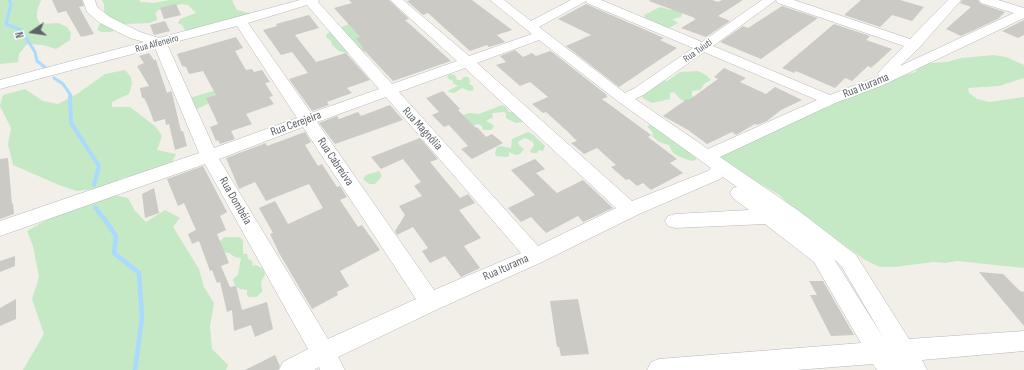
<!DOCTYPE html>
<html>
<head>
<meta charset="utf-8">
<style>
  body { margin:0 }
  #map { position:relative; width:1024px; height:370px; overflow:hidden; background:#f1efe8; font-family:"Sofia Sans Condensed",sans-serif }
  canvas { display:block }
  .north { position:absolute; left:12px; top:12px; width:40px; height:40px; -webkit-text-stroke:3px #fff; paint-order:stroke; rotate:257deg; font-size:11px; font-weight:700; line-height:16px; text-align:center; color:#5f6368 }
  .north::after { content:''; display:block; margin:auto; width:14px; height:18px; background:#5f6368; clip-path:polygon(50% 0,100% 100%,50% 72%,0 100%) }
</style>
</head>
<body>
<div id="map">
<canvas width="1024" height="370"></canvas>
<div class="north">N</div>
</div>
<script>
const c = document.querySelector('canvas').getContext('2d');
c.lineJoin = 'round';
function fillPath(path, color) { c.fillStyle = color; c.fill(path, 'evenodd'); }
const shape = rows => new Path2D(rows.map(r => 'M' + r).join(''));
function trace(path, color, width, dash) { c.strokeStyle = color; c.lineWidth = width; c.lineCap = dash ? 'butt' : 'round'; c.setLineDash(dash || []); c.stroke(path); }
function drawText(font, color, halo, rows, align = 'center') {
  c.font = font + ' "Sofia Sans Condensed",sans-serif'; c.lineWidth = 3.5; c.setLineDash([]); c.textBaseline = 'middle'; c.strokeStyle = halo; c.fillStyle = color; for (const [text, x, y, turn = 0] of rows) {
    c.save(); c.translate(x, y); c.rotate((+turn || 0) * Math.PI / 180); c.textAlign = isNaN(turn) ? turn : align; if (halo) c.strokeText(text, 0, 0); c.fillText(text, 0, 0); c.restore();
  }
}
const green = shape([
  [0,0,41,0,37,11,37,18,40,24,58,23,67,27,71,33,70,40,56,49,43,45,27,44,19,54,18,62,0,64],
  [102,0,139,0,141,2,154,3,170,0,234,0,232,1,237,10,254,14,189,36,182,25,178,23,180,19,196,13,188,5,182,4,158,10,155,14,157,17,157,20,149,23,125,24,111,32,102,32,97,30,104,14,104,4],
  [660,7,671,10,672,8,683,11,681,17,672,19,678,23,667,29,663,29,654,21,646,19,644,15],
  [349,24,352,25,368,50,362,54,353,55,339,51,332,45,331,41,327,38,326,35,328,33],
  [994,55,1006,57,1024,65,1024,78,999,86,968,88,969,93,977,99,989,102,1024,97,1024,268,957,261,945,263,933,262,895,267,880,267,865,260,840,242,809,218,797,211,778,194,724,163,720,154,793,114,829,107,846,95,876,83,916,72,920,64,947,62,961,58],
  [125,70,131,77,132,84,129,94,112,102,112,107,130,107,156,127,162,136,157,150,176,154,170,166,123,178,100,188,77,191,59,185,13,165,8,144,11,128,0,106,3,95,25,89,43,101,58,104,77,94,105,74],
  [698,71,706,75,711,80,705,83,700,90,692,91,692,96,695,99,686,101,681,100,674,92,670,93,670,99,652,103,644,99,638,91,658,80,667,81,680,72],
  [451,74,455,75,457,80,461,80,464,77,468,77,470,80,469,84,473,86,474,90,470,91,462,88,454,93,448,92,449,90,458,86,453,83,453,81,447,78,448,75],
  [220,89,218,93,212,97,209,103,197,109,192,109,186,99],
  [502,105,506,107,509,112,514,112,524,121,523,122,516,123,506,118,506,113,504,112,492,113,493,117,486,121,492,124,494,127,491,130,483,130,482,126,478,124,472,126,463,115,469,113,479,114],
  [651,125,696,157,696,160,691,161,678,156,672,152,669,145,659,142,652,136,653,133,647,126],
  [528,132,534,135,537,139,541,142,545,146,543,151,539,150,537,153,532,153,530,151,534,146,533,142,525,138,518,142,519,145,524,149,520,154,516,155,509,152,509,156,507,157,496,156,495,153,497,147,501,146,511,148,512,139],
  [379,171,382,176,375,184,369,184,363,179,366,175],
  [110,194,128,198,135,211,146,222,165,210,180,218,173,227,199,269,204,287,214,303,210,326,212,349,228,365,226,370,23,370,44,334,32,299,39,277,33,246,27,231,52,217],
  [224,237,239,237,243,240,243,254,247,254,248,259,252,261,253,266,256,265,263,269,265,274,261,282,262,289,262,292,256,297,249,297,247,295,247,290,240,289,235,286,233,279,238,275,241,258,235,257,229,253,220,252,218,244]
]);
const streamFar2 = shape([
  [9,0,11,4,6,24,21,30,35,52,37,61,46,68],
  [54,78,63,84,70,94,70,97]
]);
const streamFar1 = shape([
  [70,96,71,123,99,166,94,185],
  [95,207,103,218]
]);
const stream = shape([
  [103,217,116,236,114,253,139,273,142,318,135,370]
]);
const building = shape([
  [52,0,82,0,84,6,79,7,94,34,81,37,66,11,58,13],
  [349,0,389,0,409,19,405,20,451,61,393,81,362,48,363,48,356,38,360,37,334,8,352,3],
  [411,0,472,0,512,30,497,35,505,42,489,47,487,45,470,51,428,13,423,15,407,1],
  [650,0,712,0,718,2,722,0,743,0,718,16,730,21,706,37,681,28,696,19,694,19,695,18,649,1],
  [861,0,900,0,924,7,912,21,892,15,880,27,844,15],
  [962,0,978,0,981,4,1005,12,998,19,961,36,946,29,971,7,960,3],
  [176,4,181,15,164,19,160,8],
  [586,4,664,38,660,40,677,48,619,87,566,46,591,35,558,19],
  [782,6,818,18,761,59,720,42,743,26,748,28],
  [309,15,319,28,295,35,316,62,346,53,370,80,347,88,352,93,327,102,329,105,312,111,289,79,308,73,292,52,281,55,263,30,277,26,276,24],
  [1024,20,1024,35,1018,38,1002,31],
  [165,21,170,31,154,35,150,25],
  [834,24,870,36,866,40,892,49,871,68,868,66,852,81,845,78,835,88,796,71,794,73,782,68],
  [236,37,243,48,235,51,246,70,252,69,254,72,262,70,270,82,265,83,273,96,269,97,274,104,246,114,252,124,231,131,235,139,220,144,218,140,216,141,210,127,218,124,206,98,216,95,203,71,189,74,186,67,182,66,177,54],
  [515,50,523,57,532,53,536,56,550,51,552,52,607,95,606,96,608,97,602,99,651,135,648,137,677,159,670,163,683,173,651,190,643,183,637,186,629,179,626,180,611,167,616,165,597,148,584,154,571,143,577,141,568,132,546,112,543,113,532,104,548,97,530,82,520,86,496,65,506,62,500,56],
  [149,53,154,60,156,60,167,93,171,91,172,93,181,131,183,131,187,146,175,150,169,124,166,125,165,119,154,122,148,106,144,98,142,98,140,88,149,86,137,66,144,63,139,56],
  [724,68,746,78,740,82,766,94,775,87,802,100,781,110,767,121,757,125,755,124,736,135,732,132,707,144,688,130,663,116,687,99,689,100,718,79,714,77],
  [443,91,460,109,458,110,476,128,477,127,486,137,492,134,503,143,472,159,461,149,468,146,449,125,444,127,432,115,439,112,426,98],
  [390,105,403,120,335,144,319,123,337,116,339,119,358,112,361,116],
  [305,132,311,142,305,145,318,166,322,164,337,187,340,186,347,197,340,200,358,227,362,225,380,250,340,271,349,286,337,292,338,295,312,309,279,253,270,234,273,233,259,208,275,201,288,224,323,208,309,184,266,201,255,182,239,189,226,158,266,143,267,146],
  [420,138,438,159,430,162,460,198,468,194,475,203,459,210,481,238,464,246,480,268,461,277,445,256,430,263,422,251,428,248,413,227,397,235,395,231,405,215,399,206,422,196,414,186,421,182,403,159,381,169,371,157],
  [8,158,12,204,13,203,14,214,0,219,0,159],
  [535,159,545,169,536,173,557,193,583,180,613,208,583,222,578,216,546,233,531,217,521,222,508,208,535,195,511,170],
  [203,166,227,212,220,216,226,230,217,234,229,263,221,266,230,287,236,286,242,310,267,302,273,329,255,337,251,325,234,331,232,310,227,312,220,282,217,283,212,270,210,271,199,241,192,244,188,234,196,230,184,203,178,206,167,179],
  [154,188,159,213,145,218,142,194],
  [15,256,15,266,0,272,0,261],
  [979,272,1003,274,1020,291,1024,292,1024,326],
  [809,281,823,281,854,335,831,336,810,295,817,295],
  [16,299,16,319,0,326,0,308],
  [578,299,589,354,561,356,559,347,557,347,550,301],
  [275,355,280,366,278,370,245,370]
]);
const minor = shape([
  [83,0,95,0,97,7,110,17,140,32,159,38,300,0,319,0,318,2,392,84,457,61,390,0,403,0,469,56,532,34,490,0,504,0,531,21,571,0,601,0,702,42,762,0,794,0,910,39,948,0,961,0,919,48,900,66,1014,13,981,3,979,0,998,0,1024,8,1024,18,881,86,835,103,720,157,799,211,856,255,909,339,1024,331,1024,351,922,360,927,370,877,370,873,364,796,370,647,370,651,362,659,359,861,343,814,262,765,224,675,228,668,226,665,221,668,216,675,214,749,210,733,198,730,193,733,188,737,187,723,177,720,179,637,215,542,262,438,309,338,357,345,370,320,370,319,367,314,370,279,370,283,362,308,349,205,164,0,236,0,221,199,153,155,48,0,89,0,80,144,42,130,38,100,23,87,12,83,0],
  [776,0,778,3,904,46,880,71,878,74,879,76,830,95,713,46,776,0],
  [586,1,587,3,693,48,635,88,625,93,539,27,586,1],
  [307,5,379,89,311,113,248,23,307,5],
  [237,26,297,118,214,148,167,44,237,26],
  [539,40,619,102,711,168,708,171,632,201,477,63,539,40],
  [704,52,817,100,708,149,635,99,645,94,704,52],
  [465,68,616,208,538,246,399,92,465,68],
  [386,97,521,253,434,290,317,122,386,97],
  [303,127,416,299,328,339,219,159,303,127],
  [834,259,842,267,883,337,834,259]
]);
const farStreetnames = [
  ["Rua Alfeneiro",157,44,-15],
  ["Rua Tuiuti",698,51,-35]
];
const streetNames = [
  ["Rua Iturama",866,86,-22],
  ["Rua Cerejeira",296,124,-20],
  ["Rua Magnólia",422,129,48],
  ["Rua Cabreúva",335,162,56],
  ["Rua Dombéia",235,201,60],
  ["Rua Iturama",506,268,-24]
];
fillPath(green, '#c5e8c5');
trace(streamFar2, '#aadaff', 3);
trace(streamFar1, '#aadaff', 4);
trace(stream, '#aadaff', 4.5);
fillPath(building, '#cccac5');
trace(minor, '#b5b8bc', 1);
fillPath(minor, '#fff');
drawText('10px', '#5f6368', '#fff', farStreetnames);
drawText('12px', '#5f6368', '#fff', streetNames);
</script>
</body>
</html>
